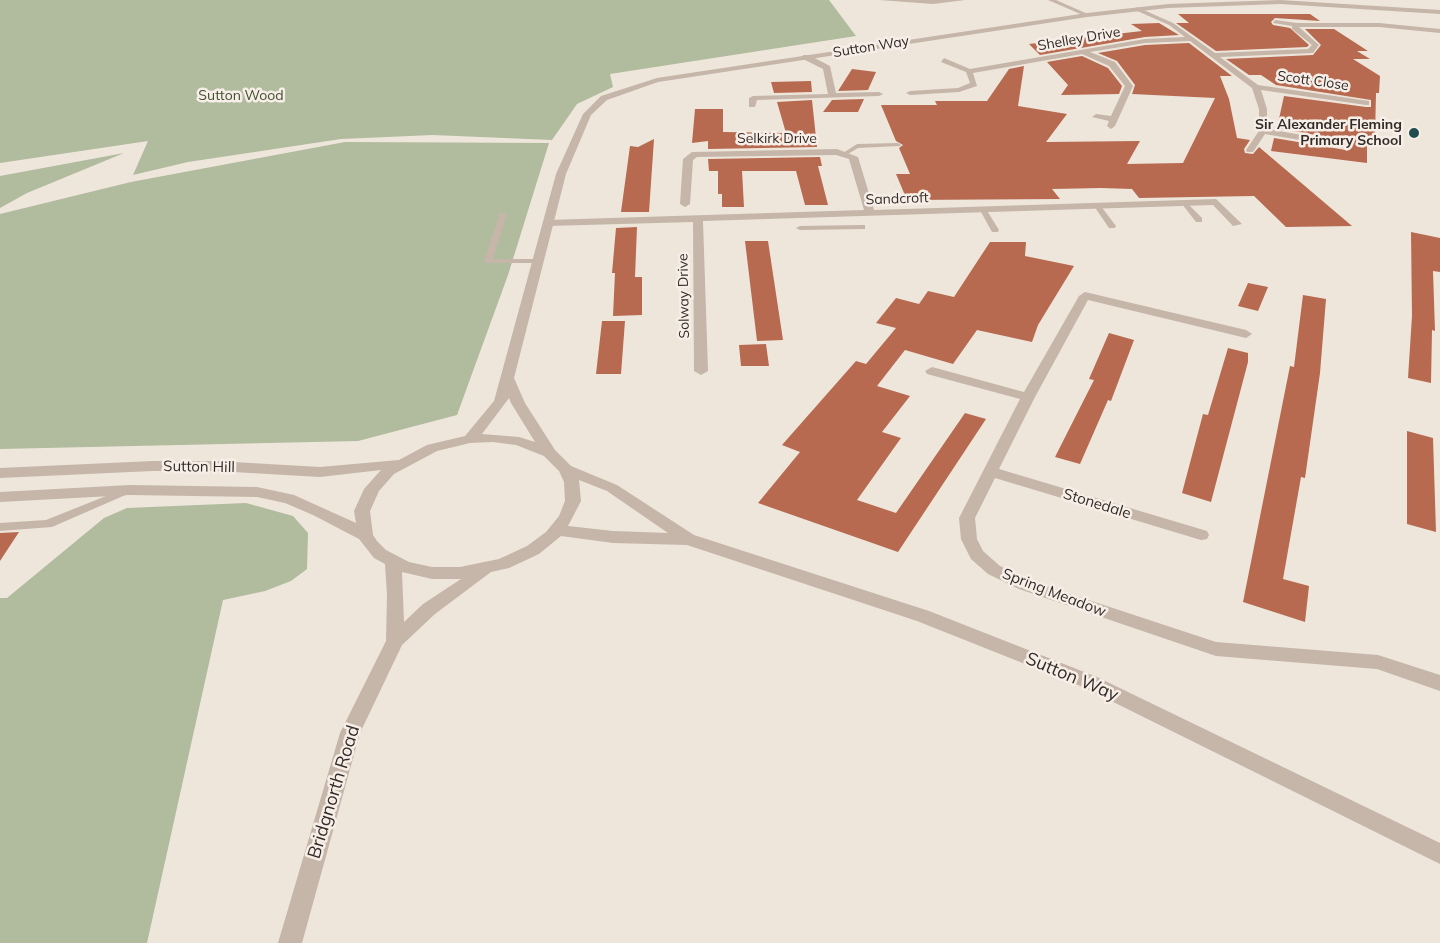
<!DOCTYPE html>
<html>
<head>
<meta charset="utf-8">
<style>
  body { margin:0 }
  canvas { display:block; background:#eee5db }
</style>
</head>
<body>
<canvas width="1440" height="943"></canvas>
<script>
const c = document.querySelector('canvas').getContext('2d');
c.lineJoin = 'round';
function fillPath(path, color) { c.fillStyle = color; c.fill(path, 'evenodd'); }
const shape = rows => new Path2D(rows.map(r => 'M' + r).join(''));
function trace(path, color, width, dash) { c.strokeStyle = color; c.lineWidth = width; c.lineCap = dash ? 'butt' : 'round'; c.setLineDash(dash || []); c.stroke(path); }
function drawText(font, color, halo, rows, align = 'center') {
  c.font = font + ' Mulish,sans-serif'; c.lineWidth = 5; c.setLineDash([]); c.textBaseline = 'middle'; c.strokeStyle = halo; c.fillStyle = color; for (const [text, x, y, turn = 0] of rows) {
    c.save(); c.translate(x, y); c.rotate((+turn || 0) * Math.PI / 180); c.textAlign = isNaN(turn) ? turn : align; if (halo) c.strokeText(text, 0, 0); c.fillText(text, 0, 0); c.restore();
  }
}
const green = shape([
  [0,0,829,0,856,36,610,74,613,87,577,104,552,140,433,135,341,139,188,162,133,175,148,141,0,163],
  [345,142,549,143,508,275,457,415,358,441,0,449,0,214,131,182],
  [124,153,27,193,0,208,0,176],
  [246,503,293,516,308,533,307,569,291,581,265,591,223,600,147,943,0,943,0,598,7,598,104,518,127,508]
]);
const building = shape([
  [1178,14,1310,14,1320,21,1275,18,1271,22,1273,25,1290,28,1309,45,1307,47,1216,51,1176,23,1189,23],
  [1159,23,1179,35,1145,37,1040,55,1029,44,1142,31,1131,24],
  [1305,29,1334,29,1368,51,1357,51,1370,59,1353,59,1380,76,1379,93,1376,93,1375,137,1367,136,1367,163,1271,151,1274,138,1346,150,1351,147,1349,141,1277,128,1284,96,1366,107,1371,107,1371,100,1276,85,1261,75,1249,75,1226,59,1313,55,1321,45],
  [1189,43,1232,76,1220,76,1229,99,1237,138,1250,140,1244,149,1245,153,1253,154,1259,147,1352,226,1286,227,1254,196,1139,198,1132,189,1101,188,1052,189,1060,199,907,200,896,174,910,174,899,148,903,145,896,141,881,105,937,105,935,101,987,101,1009,69,1024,66,1018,106,1067,114,1046,142,1140,141,1127,164,1183,163,1215,98,1132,94,1135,85,1117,61,1098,53,1145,45],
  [1082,56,1108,68,1122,86,1119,94,1061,95,1068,85,1047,62],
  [852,69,876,72,868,90,838,91],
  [811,81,812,92,774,93,771,82],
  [864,99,858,112,823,112,832,100],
  [812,100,817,147,708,149,708,141,692,143,695,109,723,109,723,132,786,133,777,102],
  [654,139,649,212,621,212,630,146,638,147],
  [820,157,822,166,818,166,828,205,805,205,796,171,742,171,744,207,722,207,722,194,718,194,718,171,709,171,708,159],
  [637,227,635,277,642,277,642,315,613,316,615,273,612,273,616,228],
  [1411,232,1440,238,1440,272,1433,271,1435,331,1432,330,1431,383,1408,378,1412,316],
  [745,241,768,241,783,340,757,341],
  [990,242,1026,242,1025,256,1074,266,1038,325,1032,342,977,330,953,364,905,350,877,386,910,396,882,432,901,438,857,500,896,513,965,413,986,419,898,552,758,503,800,452,782,445,856,361,866,364,896,328,876,323,896,298,919,304,928,291,954,297],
  [1248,283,1268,287,1258,311,1238,306],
  [1303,295,1326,299,1320,373,1305,478,1301,477,1283,579,1309,586,1305,622,1243,602,1290,366,1294,367],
  [602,321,625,321,621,374,596,374],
  [1109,333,1134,340,1111,401,1108,400,1080,464,1055,457,1094,380,1089,379],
  [766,344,769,366,741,366,739,345],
  [1228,348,1248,353,1248,362,1211,502,1182,493,1203,414,1208,415],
  [1407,431,1433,438,1436,532,1407,524],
  [19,532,0,561,0,533]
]);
const service = shape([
  [898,143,901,145,900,146,858,148,848,154,843,153,857,144,898,143],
  [1182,202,1186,202,1202,218,1202,222,1196,222,1182,204,1182,202],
  [1096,205,1100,205,1116,226,1115,228,1109,228,1094,206,1096,205],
  [982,209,986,209,999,230,998,232,992,232,980,210,982,209],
  [500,212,507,214,493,259,540,259,540,263,485,263,484,261,500,212],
  [862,225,865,225,865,229,800,230,796,228,800,226,862,225],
  [126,488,131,491,130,493,52,527,0,531,0,523,46,520,126,488]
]);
const minor = shape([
  [879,0,965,0,933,4,879,0],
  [1048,0,1056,0,1090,15,1085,16,1048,0],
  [1137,7,1173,23,1215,53,1308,49,1312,45,1292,29,1292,26,1273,23,1275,20,1297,23,1379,23,1440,29,1440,33,1379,27,1299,27,1319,45,1313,53,1220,57,1258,85,1369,101,1369,105,1366,105,1261,90,1267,109,1267,129,1349,143,1349,147,1346,148,1265,134,1253,152,1247,152,1246,150,1259,131,1259,109,1252,88,1190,41,1145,43,1090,52,1115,62,1133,86,1115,126,1111,129,1107,126,1109,121,1092,117,1096,114,1111,116,1125,86,1109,66,1082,54,973,73,977,86,959,92,910,95,906,93,910,91,958,88,970,83,966,72,941,62,944,58,970,69,1145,39,1185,37,1169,25,1135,10,1137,7],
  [803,55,809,55,830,66,836,93,879,92,883,94,879,96,757,100,755,107,749,107,749,98,753,96,828,94,823,69,803,59,803,55],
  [837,149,858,157,874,210,1216,199,1242,224,1233,226,1213,205,703,221,708,371,701,375,694,371,693,222,548,226,543,223,548,220,864,210,849,159,836,155,697,157,693,160,690,204,685,207,680,204,683,159,692,152,837,149],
  [1085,292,1246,330,1252,334,1246,338,1088,300,1035,397,999,469,1207,531,1209,535,1207,539,1201,540,995,478,975,518,977,539,983,551,1000,566,1031,581,1216,642,1378,655,1440,675,1440,691,1377,669,1216,656,1019,589,988,574,971,559,961,539,959,518,1020,399,927,374,925,371,932,367,1024,392,1079,296,1085,292]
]);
const tertiary = shape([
  [1280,0,1440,10,1440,14,1280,4,1168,8,1087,17,658,82,607,100,591,115,566,174,514,378,525,403,555,450,571,466,617,485,694,535,929,611,1097,677,1440,843,1440,864,1083,687,917,621,687,545,613,543,561,536,539,554,509,568,491,572,435,614,402,645,360,733,302,943,278,943,340,733,386,641,387,595,385,564,374,558,359,539,313,515,285,503,257,497,130,495,0,502,0,492,130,485,257,487,294,495,356,523,354,511,364,489,381,470,320,477,216,471,153,471,0,478,0,468,153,461,216,461,320,467,399,460,427,445,465,436,494,401,556,174,583,114,601,96,657,78,1087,13,1168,4,1280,0],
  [509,398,511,403,535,442,519,437,482,434,509,398],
  [493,442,516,445,544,456,559,471,564,482,565,501,559,516,546,532,527,546,499,559,460,567,432,567,409,562,386,550,377,541,373,535,370,511,379,491,394,474,437,451,470,443,493,442],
  [579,480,607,491,668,533,613,531,568,526,581,501,579,480],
  [402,572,432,579,461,579,423,604,404,622,402,572]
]);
const markers = [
  [1414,133,6,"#224c4f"]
];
const farStreetnames = [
  ["Shelley Drive",1079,39,-10],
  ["Sutton Way",871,47,-9],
  ["Scott Close",1313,81,8],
  ["Selkirk Drive",777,139],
  ["Sandcroft",897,199,-2],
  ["Solway Drive",684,296,-91]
];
const farParknames = [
  ["Sutton Wood",241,96]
];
const farPoinames = [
  ["Sir Alexander Fleming",1402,125],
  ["Primary School",1402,141]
];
const streetNames = [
  ["Sutton Hill",199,467,1],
  ["Stonedale",1097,504,17],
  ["Spring Meadow",1054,593,21]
];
const nearStreetnames = [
  ["Sutton Way",1072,677,23],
  ["Bridgnorth Road",334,792,-73]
];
fillPath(green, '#b1bb9d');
fillPath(building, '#b76a50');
fillPath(service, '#c5b6a9');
fillPath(minor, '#c5b6a9');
fillPath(tertiary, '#c5b6a9');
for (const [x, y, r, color] of markers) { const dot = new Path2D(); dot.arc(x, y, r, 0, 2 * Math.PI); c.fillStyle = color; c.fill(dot); trace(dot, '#f7efe7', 2); }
drawText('14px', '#332b28', '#f7efe7', farStreetnames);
drawText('14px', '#424e2e', '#f7efe7', farParknames);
drawText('bold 14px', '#332b28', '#f7efe7', farPoinames, 'right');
drawText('15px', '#332b28', '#f7efe7', streetNames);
drawText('18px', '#332b28', '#f7efe7', nearStreetnames);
</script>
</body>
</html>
